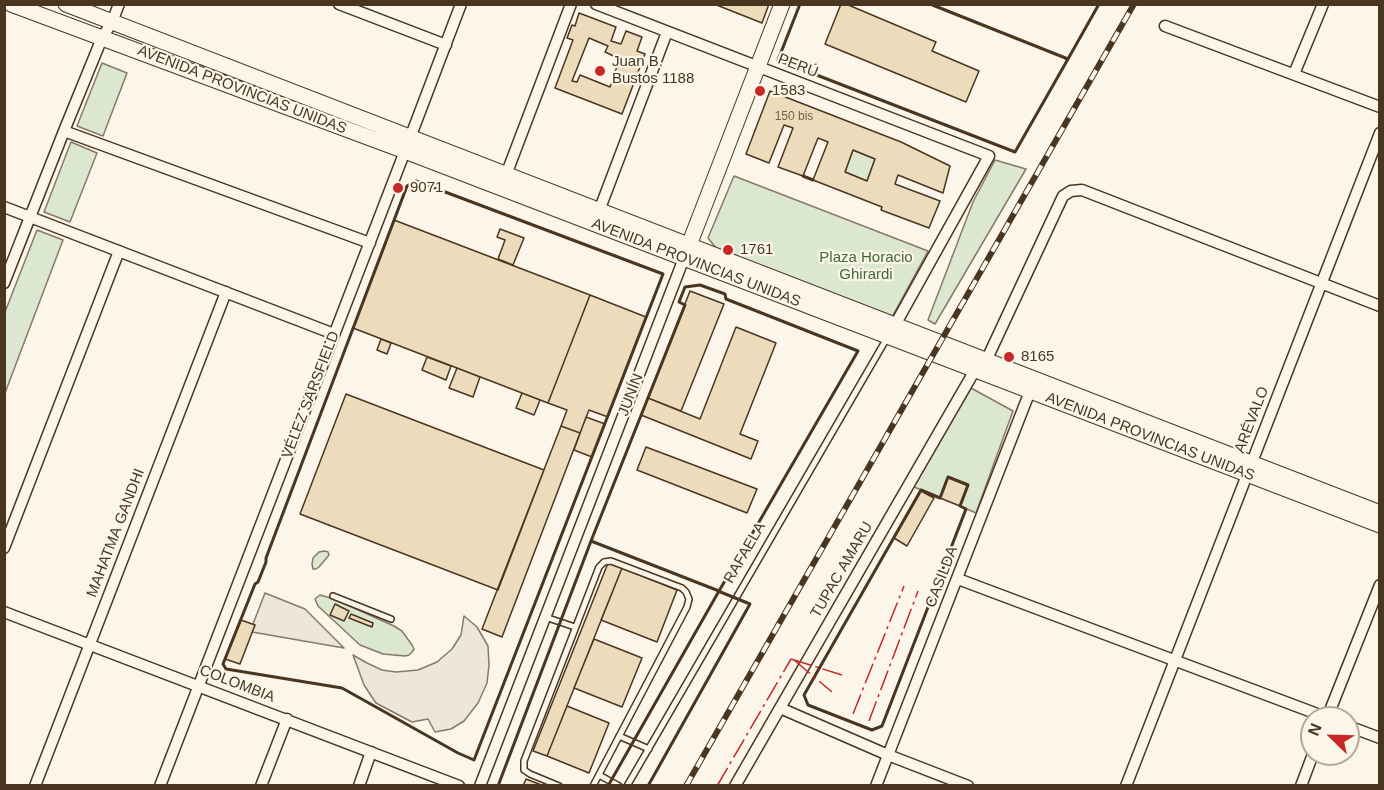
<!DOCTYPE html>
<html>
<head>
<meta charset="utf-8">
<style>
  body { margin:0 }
  #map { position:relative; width:1384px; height:790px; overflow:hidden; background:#fbf6e9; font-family:Helvetica,sans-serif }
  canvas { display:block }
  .frame { position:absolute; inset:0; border:6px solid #4a3520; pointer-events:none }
  .north { position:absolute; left:1300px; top:706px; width:60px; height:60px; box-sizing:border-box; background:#fbf6e9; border:2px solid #b4a999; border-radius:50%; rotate:293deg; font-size:16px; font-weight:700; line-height:24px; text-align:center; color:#4a3520 }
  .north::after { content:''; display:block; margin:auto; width:21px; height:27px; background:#c62828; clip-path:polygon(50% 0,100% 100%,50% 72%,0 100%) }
</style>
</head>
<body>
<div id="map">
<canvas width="1384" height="790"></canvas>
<div class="frame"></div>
<div class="north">N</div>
</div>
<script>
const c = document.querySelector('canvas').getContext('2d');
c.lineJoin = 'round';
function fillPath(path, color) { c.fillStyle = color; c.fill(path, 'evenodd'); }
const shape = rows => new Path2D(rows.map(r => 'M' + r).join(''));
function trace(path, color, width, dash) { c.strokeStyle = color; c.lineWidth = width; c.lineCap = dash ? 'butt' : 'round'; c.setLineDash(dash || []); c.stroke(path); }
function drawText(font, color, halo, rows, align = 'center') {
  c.font = font + ' Helvetica,sans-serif'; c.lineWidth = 4.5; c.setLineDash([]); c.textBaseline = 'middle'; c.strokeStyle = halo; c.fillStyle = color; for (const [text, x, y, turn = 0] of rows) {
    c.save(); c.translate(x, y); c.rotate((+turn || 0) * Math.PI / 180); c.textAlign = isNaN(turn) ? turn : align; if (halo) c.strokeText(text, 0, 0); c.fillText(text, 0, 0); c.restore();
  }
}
const green = shape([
  [102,63,127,73,103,136,77,126,102,63],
  [71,142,97,153,70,222,44,212,71,142],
  [853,150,875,159,867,181,845,172,853,150],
  [995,160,1026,169,935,324,928,320,973,202,995,160],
  [734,176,928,251,892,317,716,248,708,238,734,176],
  [37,230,63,240,5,393,5,312,37,230],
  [971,388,1013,411,976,513,960,506,968,484,948,477,940,498,912,486,971,388],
  [325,551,328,552,329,555,319,567,316,569,313,569,312,564,313,558,319,552,325,551],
  [320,595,334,599,394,626,402,631,412,645,414,649,412,652,409,655,405,656,383,654,360,645,318,606,315,599,320,595]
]);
const parking = shape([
  [265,593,305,609,344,648,252,632,255,625,253,624,265,593],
  [464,616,477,627,488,646,489,665,487,683,478,703,464,721,451,729,435,732,428,719,412,722,376,703,364,685,353,655,367,663,382,670,396,672,418,670,437,662,452,649,461,635,464,616]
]);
const building = shape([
  [714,4,769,4,762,23,714,4],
  [841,4,846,4,936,42,932,51,979,71,966,102,825,44,841,4],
  [579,13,616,27,611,41,621,44,626,31,642,37,637,51,645,54,622,114,555,88,573,40,567,38,572,25,575,26,579,13],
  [589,38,608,46,605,52,620,59,612,79,613,80,610,87,580,75,577,82,572,81,589,38],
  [770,91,901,142,950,166,943,193,898,175,895,184,940,201,929,228,881,210,882,207,813,180,828,142,818,138,803,176,778,167,793,128,784,125,769,163,746,154,770,91],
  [853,150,875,159,867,181,845,172,853,150],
  [394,220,590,295,548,403,353,328,394,220],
  [500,229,524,238,513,265,498,259,505,240,497,237,500,229],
  [690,291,724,304,681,411,648,398,690,291],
  [590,295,646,317,608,417,589,410,580,433,561,426,567,410,548,403,590,295],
  [736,327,776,343,740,434,758,441,751,459,641,415,648,398,700,419,736,327],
  [381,339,391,343,387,354,377,350,381,339],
  [427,357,451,366,446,380,422,370,427,357],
  [457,368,480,377,473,397,449,388,457,368],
  [522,393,540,400,534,415,516,408,522,393],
  [346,394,544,470,498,590,300,514,346,394],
  [586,417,605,424,592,457,574,450,586,417],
  [561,426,580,433,502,637,482,629,561,426],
  [646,447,757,489,747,513,637,470,646,447],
  [948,477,968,485,960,506,940,498,948,477],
  [921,491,934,498,907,546,894,538,921,491],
  [608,563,622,568,547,756,533,751,608,563],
  [622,568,677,590,657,642,601,620,622,568],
  [335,604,349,611,344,621,330,615,335,604],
  [351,614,373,623,372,627,349,618,351,614],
  [241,620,255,625,240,664,225,659,241,620],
  [594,639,642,658,622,707,574,688,594,639],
  [567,706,609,723,589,773,547,756,567,706],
  [526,779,544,786,523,786,526,779]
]);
const lane = shape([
  [333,596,391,619],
  [545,617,575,627],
  [619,736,649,749],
  [599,775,619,786],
  [559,786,530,774,524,770,524,761,599,567,604,562,611,561,682,588,686,592,689,599,687,607,593,786],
  [627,786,887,338]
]);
const street = shape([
  [339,4,446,45],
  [596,4,989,156,895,325],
  [1165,26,1380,107],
  [1294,74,1323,4],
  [64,131,370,243],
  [410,138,461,4],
  [506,175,571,4],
  [4,207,334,334],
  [599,211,667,32],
  [4,283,64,131,102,38,112,22,119,4],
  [986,361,1063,196,1071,191,1082,190,1380,306],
  [4,548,119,251],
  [958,579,1328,718],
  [4,612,459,786],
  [780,708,888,755,968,786],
  [1327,718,1380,585],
  [1348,726,1380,738],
  [35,786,226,292],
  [160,786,405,151],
  [261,786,287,719],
  [359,786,371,752],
  [480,786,684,258],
  [735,786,975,370],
  [876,786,1032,386],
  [1126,786,1380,133],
  [1301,786,1313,754]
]);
const secondary = shape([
  [11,4,405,151,1380,525],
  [66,4,1380,513],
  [686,253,782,4]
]);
const rail = shape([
  [686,786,1134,4]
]);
const wall = shape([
  [800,4,778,60,1015,152,1068,59,930,4],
  [1065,58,1068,59,1099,4],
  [803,176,813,180],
  [416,181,663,274,474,760,458,753,342,688,226,669,223,664,255,584,258,582,266,562,266,558,407,186,416,181],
  [700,285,725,294,726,299,858,351,719,591,591,541,685,305,679,302,685,287,700,285],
  [948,477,968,485,960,506,966,509,882,726,872,730,808,705,804,695,921,490,940,498,948,477],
  [498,786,591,541,592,541],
  [608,786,719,591],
  [648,786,750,604,718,591]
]);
const power = shape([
  [791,659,842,675],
  [794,660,832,692],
  [853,714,904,586],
  [869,721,918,591],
  [717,786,791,659]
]);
const markers = [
  [600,71,6,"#c62828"],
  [760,91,6,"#c62828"],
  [398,188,6,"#c62828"],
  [728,250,6,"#c62828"],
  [1009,357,6,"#c62828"]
];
const numberNames = [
  ["150 bis",794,117]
];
const poiNames = [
  ["Juan B.",612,62],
  ["Bustos 1188",612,79],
  ["1583",772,91],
  ["9071",410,188],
  ["1761",740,250],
  ["8165",1021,357]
];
const streetNames = [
  ["PERÚ",798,66,21],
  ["AVENIDA PROVINCIAS UNIDAS",242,90,21],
  ["AVENIDA PROVINCIAS UNIDAS",696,263,21],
  ["VÉLEZ SARSFIELD",311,395,-69],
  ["JUNÍN",631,395,-69],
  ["ARÉVALO",1252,420,-69],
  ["AVENIDA PROVINCIAS UNIDAS",1150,437,21],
  ["MAHATMA GANDHI",116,533,-69],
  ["RAFAELA",745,553,-60],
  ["TUPAC AMARU",842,570,-60],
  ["CASILDA",942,577,-69],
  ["COLOMBIA",237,684,21]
];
const parkNames = [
  ["Plaza Horacio",866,258],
  ["Ghirardi",866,275]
];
fillPath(green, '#dce7d0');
trace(green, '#887966', 1.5);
fillPath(parking, '#ede7d9');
trace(parking, '#887966', 1.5);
fillPath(building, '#ecdcbc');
trace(building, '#4a3520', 1.5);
trace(lane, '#4a3520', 8);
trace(street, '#4a3520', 13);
trace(secondary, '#4a3520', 17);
trace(lane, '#fbf6e9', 5);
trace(street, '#fbf6e9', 10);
trace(secondary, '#fbf6e9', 15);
trace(rail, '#4a3520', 6);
trace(rail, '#fbf6e9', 4, [11]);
trace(wall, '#4a3520', 3);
trace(power, '#c62828', 1.5, [21, 4.5, 3, 4.5]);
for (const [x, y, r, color] of markers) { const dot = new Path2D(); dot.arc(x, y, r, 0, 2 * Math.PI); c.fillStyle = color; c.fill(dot); trace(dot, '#fbf6e9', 2); }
drawText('12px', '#725f47', null, numberNames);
drawText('15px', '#4a3520', '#fbf6e9', poiNames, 'left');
drawText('15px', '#4a3520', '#fbf6e9', streetNames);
drawText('15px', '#436837', '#fbf6e9', parkNames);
</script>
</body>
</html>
